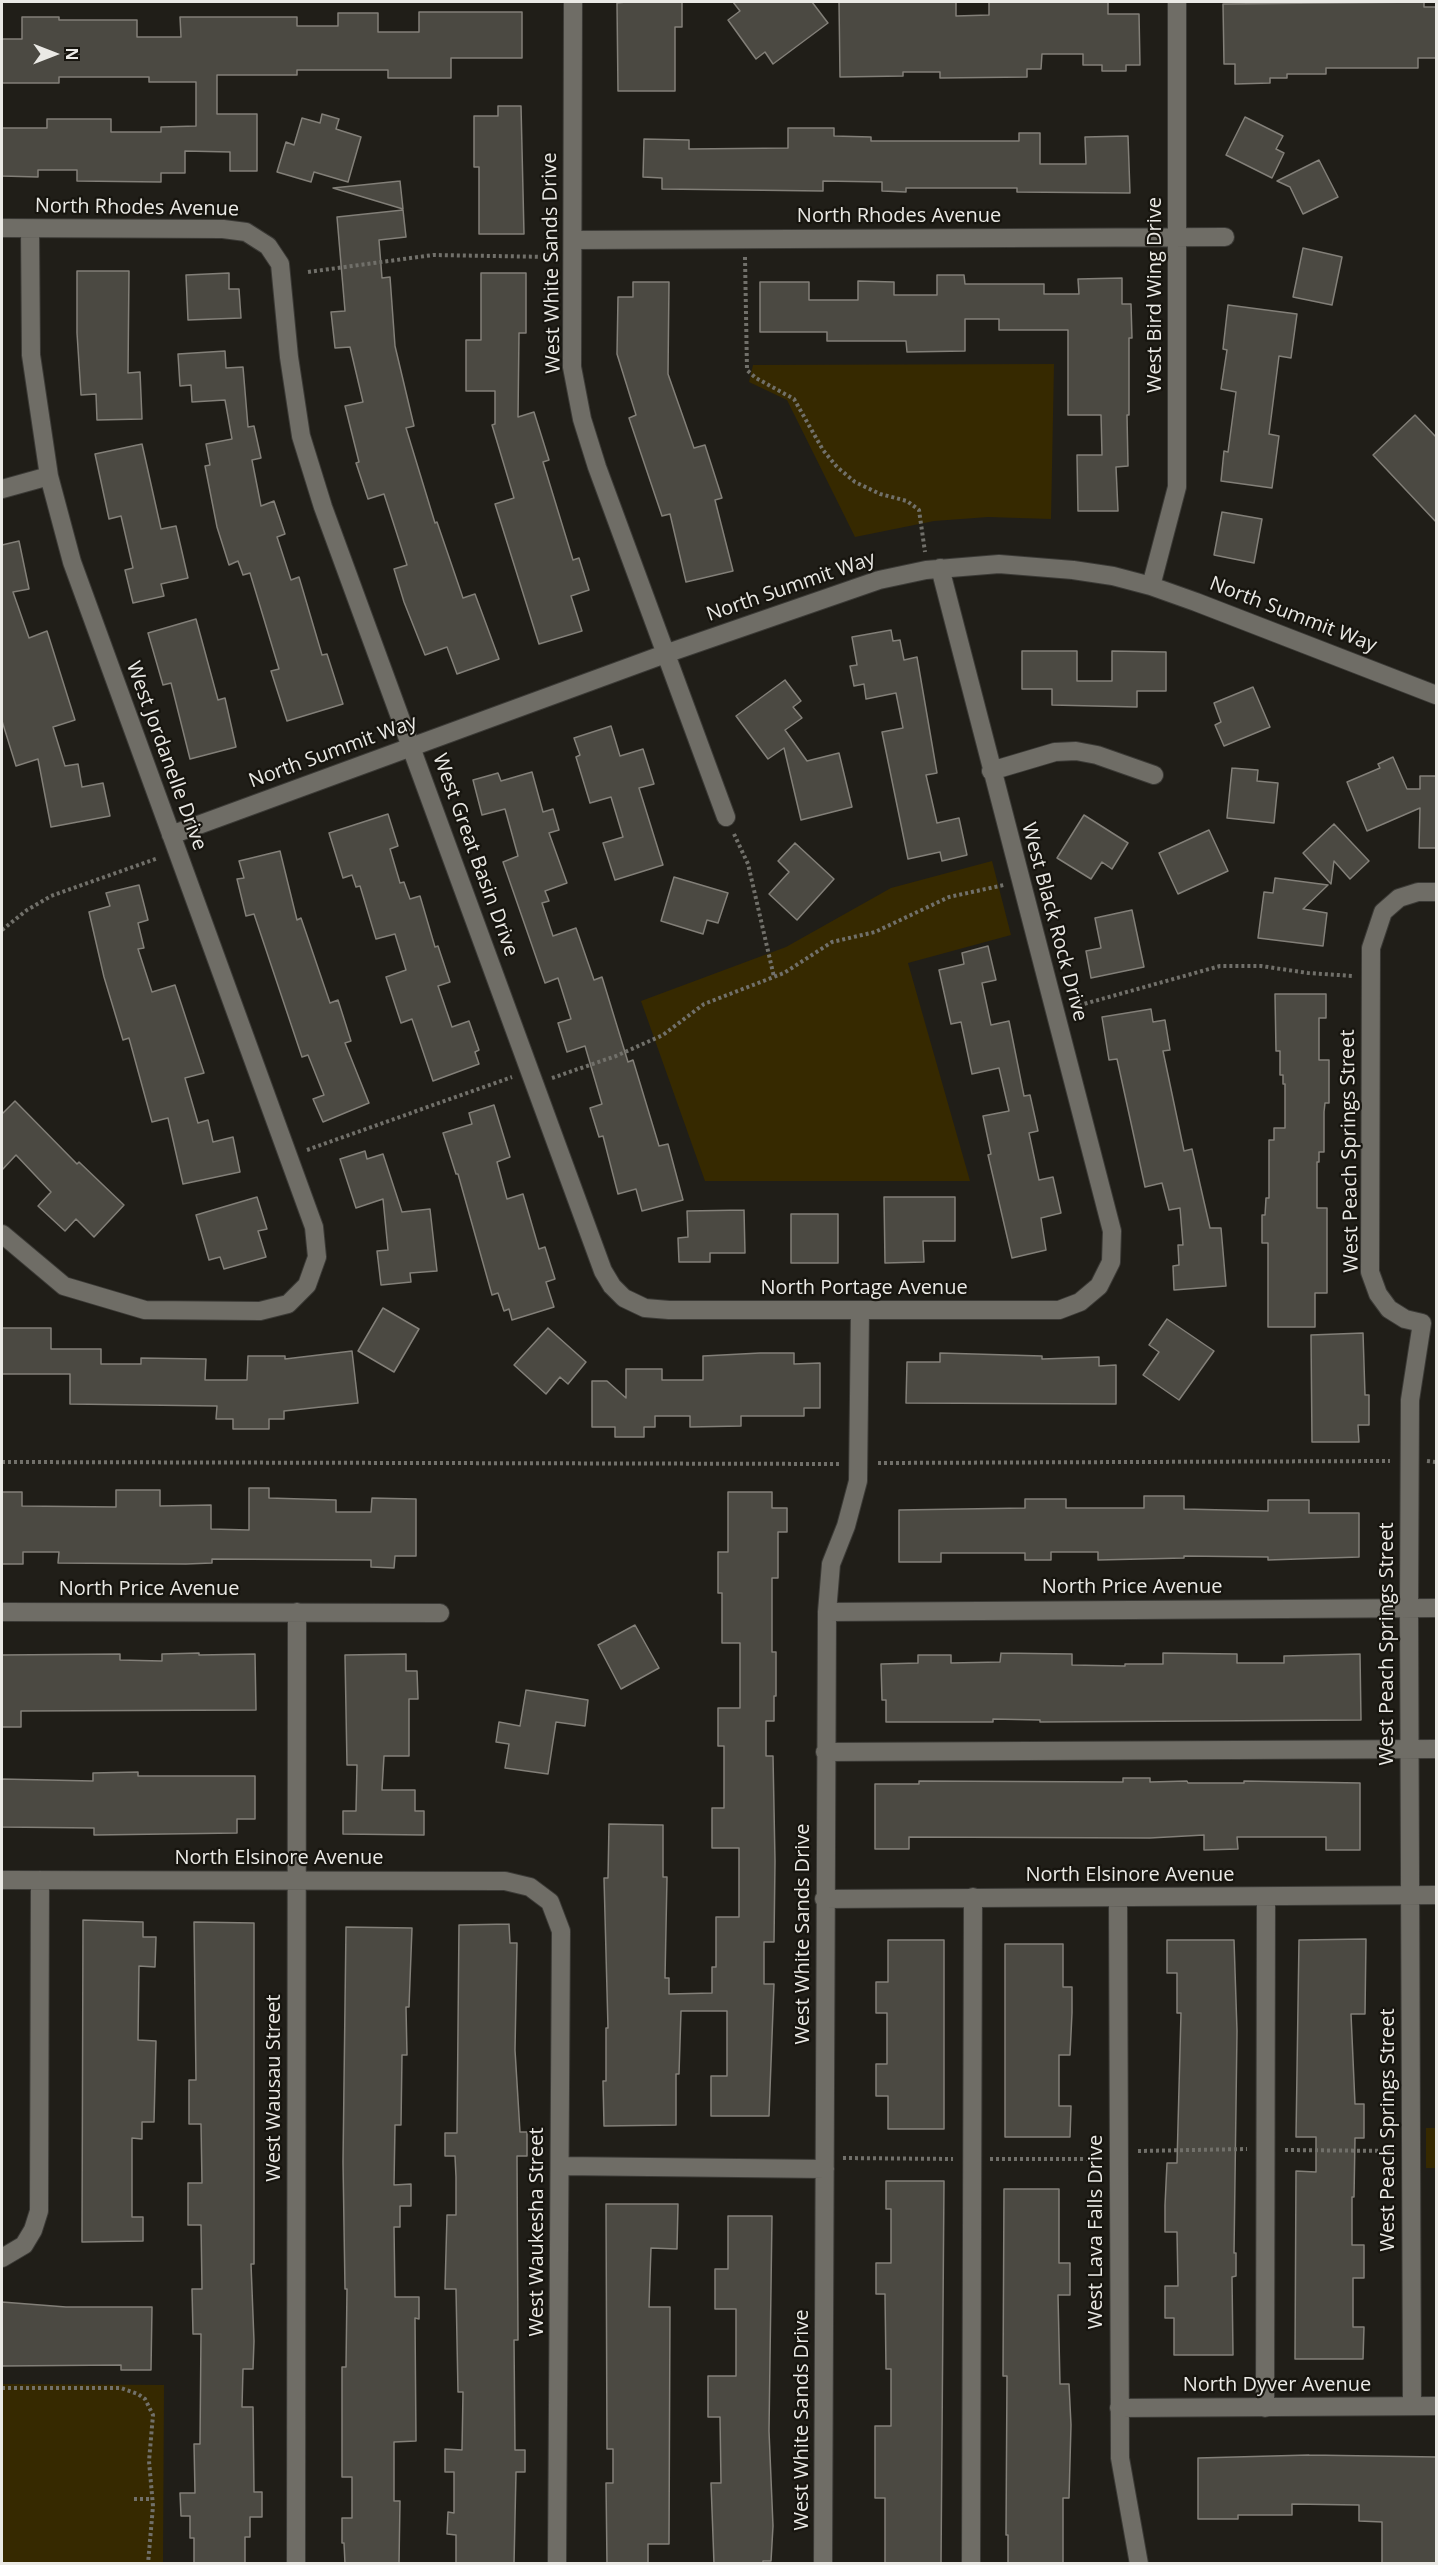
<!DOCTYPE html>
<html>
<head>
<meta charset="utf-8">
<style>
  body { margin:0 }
  #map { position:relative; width:1438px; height:2565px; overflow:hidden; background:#201e18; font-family:"Open Sans",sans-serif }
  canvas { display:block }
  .frame { position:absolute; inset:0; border:3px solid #eae9e5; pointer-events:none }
  .north { position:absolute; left:24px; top:24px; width:60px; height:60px; -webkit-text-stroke:4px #17150f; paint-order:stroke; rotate:90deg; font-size:16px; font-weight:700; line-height:24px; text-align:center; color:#eae9e5 }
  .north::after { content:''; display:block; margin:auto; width:21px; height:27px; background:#eae9e5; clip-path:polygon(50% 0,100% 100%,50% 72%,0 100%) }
</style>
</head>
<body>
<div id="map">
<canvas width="1438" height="2565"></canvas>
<div class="frame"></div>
<div class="north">N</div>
</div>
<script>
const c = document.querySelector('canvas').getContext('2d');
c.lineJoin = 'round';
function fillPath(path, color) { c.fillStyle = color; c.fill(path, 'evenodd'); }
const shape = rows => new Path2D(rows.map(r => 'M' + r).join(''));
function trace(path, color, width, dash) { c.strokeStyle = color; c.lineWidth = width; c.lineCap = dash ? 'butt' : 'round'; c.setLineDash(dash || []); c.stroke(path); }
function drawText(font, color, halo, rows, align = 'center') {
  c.font = font + ' "Open Sans",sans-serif'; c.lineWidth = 4.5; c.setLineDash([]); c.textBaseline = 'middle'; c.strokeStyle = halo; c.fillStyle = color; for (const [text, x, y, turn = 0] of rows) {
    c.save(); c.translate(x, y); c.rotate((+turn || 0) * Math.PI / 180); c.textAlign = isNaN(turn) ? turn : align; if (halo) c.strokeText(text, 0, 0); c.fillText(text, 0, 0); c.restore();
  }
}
const green = shape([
  [1054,364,1051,519,988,517,934,521,855,537,787,400,749,382,753,365],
  [992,861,1011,935,908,963,970,1181,705,1181,641,1001,786,947,891,888],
  [1426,2128,1436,2128,1436,2168,1426,2168],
  [2,2384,164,2385,163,2563,2,2563]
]);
const building = shape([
  [626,2,682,2,682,27,675,27,675,91,618,91,617,3,626,2],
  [733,2,812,2,828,23,773,64,765,52,756,59,728,20,740,11,733,2],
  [839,2,956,2,956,16,989,15,989,2,1108,2,1108,14,1139,14,1140,65,1126,65,1126,71,1102,71,1102,65,1083,65,1083,54,1042,54,1041,69,1027,69,1027,77,940,78,940,72,903,72,903,76,840,77,839,2],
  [1424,2,1424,7,1437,7,1437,58,1418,58,1418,68,1326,68,1326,74,1287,74,1287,78,1270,78,1270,83,1235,84,1235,64,1224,64,1223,4,1424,2],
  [419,12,522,12,522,58,451,58,451,78,388,78,388,70,297,70,297,75,217,75,217,114,257,114,257,171,230,171,230,152,185,151,185,173,161,173,161,182,77,181,77,170,38,170,38,177,2,176,2,128,47,128,47,119,111,119,111,132,161,132,161,127,196,126,196,82,149,82,149,77,59,77,59,83,2,83,2,39,22,39,22,17,59,17,59,20,137,20,137,37,181,37,180,17,297,17,297,26,338,26,338,13,378,13,378,32,419,32,419,12],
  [498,106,521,106,524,234,479,234,479,167,474,167,474,116,498,116,498,106],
  [322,114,339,119,336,129,361,137,348,182,314,172,311,182,277,172,286,142,294,145,302,118,320,123,322,114],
  [1245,117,1283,136,1276,149,1284,153,1272,178,1226,155,1245,117],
  [788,128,834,128,834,136,871,137,871,141,1019,141,1019,133,1040,133,1040,164,1086,164,1085,137,1128,136,1130,193,1017,192,1017,188,906,188,906,192,882,191,882,182,823,181,823,191,662,189,662,178,643,177,644,139,689,140,689,149,788,148,788,128],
  [1319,160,1338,197,1303,214,1290,187,1277,181,1319,160],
  [400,181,403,209,333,188,400,181],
  [403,210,406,237,379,240,382,278,390,277,395,346,414,426,406,428,435,523,437,522,463,598,475,594,499,659,457,674,447,647,425,655,404,602,394,569,407,565,384,494,368,499,356,463,359,462,345,406,363,402,350,347,335,348,331,312,345,311,337,217,403,210],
  [1303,248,1342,257,1332,305,1293,297,1303,248],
  [77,271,129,271,128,373,140,372,142,419,97,420,96,394,81,395,77,333,77,271],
  [229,273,229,289,239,289,241,318,188,320,186,275,229,273],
  [481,273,526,273,526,333,519,333,518,417,534,412,549,460,543,462,573,560,579,558,589,590,571,596,582,631,539,644,495,504,514,498,492,425,495,424,495,391,466,391,466,340,481,340,481,273],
  [937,275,964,275,965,284,1044,284,1044,294,1079,294,1078,279,1122,278,1122,304,1131,304,1132,338,1129,338,1129,415,1127,415,1128,466,1116,467,1118,511,1078,511,1077,455,1102,455,1101,415,1068,415,1068,330,999,330,999,319,965,319,965,351,907,352,906,341,827,341,827,332,760,332,760,282,809,282,809,300,858,300,858,281,894,282,894,295,937,295,937,275],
  [633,282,669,282,668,374,694,448,705,445,722,498,715,500,733,571,686,582,670,514,662,516,629,418,636,415,617,354,618,297,633,297,633,282],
  [1228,305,1297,314,1291,358,1279,356,1269,434,1279,436,1272,488,1221,481,1224,451,1228,452,1236,392,1221,389,1227,350,1223,349,1228,305],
  [225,351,226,368,243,367,248,427,254,426,261,458,252,460,261,506,274,501,285,534,277,537,291,580,299,577,322,655,327,654,343,704,287,721,271,671,279,669,250,573,243,575,238,561,229,565,217,527,205,466,210,465,206,444,232,439,225,400,192,402,191,385,180,386,178,354,225,351],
  [1415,415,1437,438,1437,523,1373,455,1415,415],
  [142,444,161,529,176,526,188,578,161,584,164,596,133,603,125,570,133,568,121,516,109,519,95,454,142,444],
  [1222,512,1262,519,1254,563,1214,555,1222,512],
  [19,541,29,589,13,592,29,638,47,631,75,720,53,727,65,766,78,764,82,787,103,783,110,816,51,827,38,759,16,766,2,721,2,545,19,541],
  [196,619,218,700,225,698,236,747,190,759,171,683,163,685,148,633,196,619],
  [891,630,893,641,900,640,904,660,917,657,937,773,926,775,937,823,959,818,967,855,942,861,940,852,908,859,882,732,903,728,896,693,866,699,864,684,854,686,850,666,857,665,852,637,891,630],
  [1022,651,1077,651,1077,681,1112,681,1112,651,1166,652,1166,691,1137,691,1137,707,1052,705,1052,689,1022,689,1022,651],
  [785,680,801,701,793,707,802,718,785,730,807,761,839,753,852,807,801,820,784,748,768,759,736,716,785,680],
  [1253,687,1270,727,1224,746,1215,725,1221,722,1214,703,1253,687],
  [611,726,620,756,643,749,654,784,639,788,663,865,615,880,603,843,623,837,611,797,590,803,576,757,580,755,574,738,611,726],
  [1393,757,1407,789,1420,789,1420,776,1437,776,1437,848,1419,848,1420,808,1367,831,1347,782,1380,768,1378,764,1393,757],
  [1232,768,1258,770,1257,781,1278,783,1274,823,1227,818,1232,768],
  [532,772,543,812,553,809,559,830,549,833,567,883,545,891,549,901,542,903,553,936,576,928,594,980,602,977,628,1062,633,1060,659,1146,668,1144,683,1200,642,1211,636,1189,618,1194,603,1136,599,1137,590,1108,602,1104,585,1046,567,1052,558,1023,571,1019,558,978,545,983,503,862,518,856,505,809,482,815,473,780,498,773,501,781,532,772],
  [388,814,398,846,390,849,400,883,404,882,410,899,420,896,435,947,438,946,450,982,438,986,452,1027,469,1021,479,1050,475,1052,479,1064,433,1081,412,1019,401,1023,386,977,406,970,395,934,376,939,360,886,356,887,352,875,343,878,329,833,388,814],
  [1084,815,1128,843,1112,869,1102,862,1091,879,1057,858,1084,815],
  [1334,824,1369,861,1350,879,1334,861,1331,884,1303,853,1334,824],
  [1209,830,1228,871,1178,894,1159,853,1209,830],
  [795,843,834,879,797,920,769,894,789,872,778,861,795,843],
  [280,851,297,920,301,918,330,1003,338,1000,351,1041,345,1043,369,1103,323,1122,313,1099,324,1095,308,1055,302,1057,254,914,246,916,237,879,244,878,239,861,280,851],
  [674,877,728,893,718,923,707,920,703,934,661,921,674,877],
  [1275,878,1328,885,1303,909,1327,913,1323,946,1258,938,1264,892,1273,893,1275,878],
  [139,885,148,920,138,923,144,948,138,949,152,992,175,985,204,1073,185,1078,198,1123,208,1120,213,1142,233,1137,240,1172,183,1184,168,1118,152,1122,129,1038,123,1040,104,977,89,912,110,906,106,893,139,885],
  [1132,910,1144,967,1091,978,1086,951,1101,948,1095,918,1132,910],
  [988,946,996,980,982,983,991,1025,1009,1021,1024,1096,1030,1095,1038,1131,1029,1133,1039,1180,1053,1177,1061,1213,1041,1218,1046,1250,1012,1258,988,1155,991,1154,983,1116,1009,1111,999,1068,972,1074,961,1022,951,1024,939,970,964,964,962,953,988,946],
  [1275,994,1326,994,1326,1018,1319,1018,1319,1060,1329,1060,1329,1103,1325,1103,1324,1112,1324,1152,1319,1152,1319,1162,1317,1162,1317,1208,1327,1208,1327,1293,1315,1293,1315,1327,1268,1327,1268,1243,1262,1243,1262,1215,1265,1215,1266,1198,1269,1198,1269,1140,1274,1140,1274,1128,1285,1128,1285,1084,1283,1084,1283,1075,1280,1075,1280,1051,1276,1051,1275,994],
  [1151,1009,1153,1022,1165,1020,1170,1050,1163,1051,1184,1151,1192,1149,1210,1228,1221,1228,1226,1286,1174,1290,1173,1266,1179,1265,1178,1245,1183,1245,1180,1208,1169,1210,1162,1183,1145,1187,1117,1059,1109,1060,1102,1017,1151,1009],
  [15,1101,77,1164,79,1162,124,1205,94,1237,76,1219,65,1231,38,1206,51,1192,16,1155,2,1170,2,1114,15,1101],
  [494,1105,510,1157,497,1162,507,1199,523,1194,539,1249,545,1247,555,1279,546,1282,554,1307,512,1320,509,1309,504,1311,498,1293,492,1295,458,1174,456,1174,443,1133,472,1124,469,1113,494,1105],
  [365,1151,367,1159,383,1154,402,1212,430,1209,437,1271,410,1273,411,1282,381,1285,377,1251,388,1250,383,1199,356,1208,340,1159,365,1151],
  [257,1197,267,1229,258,1231,266,1257,224,1269,220,1257,209,1260,196,1215,257,1197],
  [884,1197,955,1197,955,1241,923,1241,924,1262,885,1263,884,1197],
  [744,1210,745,1253,710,1253,710,1262,679,1262,678,1238,688,1237,687,1211,744,1210],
  [791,1214,838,1214,838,1263,791,1263,791,1214],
  [383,1308,419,1329,394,1372,358,1351,383,1308],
  [1167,1319,1214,1351,1179,1400,1143,1375,1159,1352,1149,1345,1167,1319],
  [2,1328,51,1328,51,1349,101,1349,101,1364,141,1364,141,1358,206,1359,205,1380,247,1380,248,1356,285,1356,285,1359,352,1351,358,1403,284,1411,284,1419,269,1419,269,1429,233,1429,233,1419,216,1419,217,1406,70,1404,70,1374,2,1374,2,1328],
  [548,1328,586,1362,568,1384,560,1377,546,1394,514,1365,548,1328],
  [1363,1333,1365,1395,1369,1395,1369,1425,1358,1425,1359,1442,1312,1442,1311,1335,1363,1333],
  [760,1353,794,1353,794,1364,820,1363,820,1408,804,1408,804,1416,741,1416,741,1426,690,1427,690,1416,655,1416,655,1427,644,1427,644,1437,615,1437,615,1427,592,1427,592,1381,607,1381,626,1398,626,1369,662,1369,662,1380,703,1380,703,1356,760,1353],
  [940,1353,1042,1356,1042,1359,1099,1357,1099,1366,1116,1365,1116,1404,906,1403,907,1362,940,1362,940,1353],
  [249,1488,269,1488,269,1498,336,1500,336,1512,371,1512,372,1498,416,1499,416,1556,395,1556,394,1568,371,1567,371,1560,212,1559,212,1563,186,1564,58,1563,59,1552,23,1552,23,1564,2,1564,2,1492,22,1492,22,1506,116,1507,116,1490,160,1490,160,1506,211,1505,211,1529,249,1530,249,1488],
  [728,1492,772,1492,772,1508,787,1508,787,1532,778,1532,778,1578,772,1578,772,1652,776,1652,776,1696,774,1696,774,1721,766,1721,766,1756,773,1756,775,1861,774,1942,764,1942,764,1984,774,1984,769,2116,711,2116,711,2076,727,2076,727,2011,681,2011,679,2074,676,2074,676,2125,604,2126,603,2081,606,2081,606,2028,608,2028,604,1878,608,1878,609,1824,663,1825,663,1877,667,1877,665,1978,669,1978,669,1994,712,1993,712,1967,716,1967,716,1917,739,1917,739,1848,712,1848,712,1808,724,1808,724,1746,718,1746,718,1708,740,1708,740,1643,722,1643,722,1593,718,1593,718,1552,728,1552,728,1492],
  [1144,1496,1184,1496,1184,1509,1268,1511,1268,1500,1309,1500,1309,1513,1359,1513,1359,1557,1268,1560,1268,1557,1184,1556,1184,1558,1098,1560,1098,1552,1051,1552,1051,1560,1025,1560,1025,1553,941,1553,941,1562,899,1562,899,1510,1025,1508,1025,1499,1066,1499,1066,1508,1144,1508,1144,1496],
  [635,1625,659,1668,621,1689,598,1645,635,1625],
  [199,1653,199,1655,255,1654,256,1710,21,1711,21,1727,2,1727,2,1655,120,1654,120,1660,162,1661,162,1654,199,1653],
  [1001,1653,1072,1654,1072,1665,1125,1666,1125,1664,1163,1664,1163,1653,1237,1654,1237,1663,1284,1663,1284,1656,1360,1654,1361,1720,1040,1722,1040,1720,993,1719,993,1722,886,1722,886,1700,882,1700,881,1664,918,1663,918,1655,951,1655,951,1663,1000,1662,1001,1653],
  [406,1654,406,1671,417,1671,418,1699,409,1699,409,1756,384,1756,382,1790,415,1790,415,1811,424,1811,424,1835,343,1834,343,1811,356,1811,357,1765,347,1765,345,1655,406,1654],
  [526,1690,588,1700,585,1726,556,1722,548,1774,505,1768,509,1744,496,1742,499,1722,520,1726,526,1690],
  [138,1772,138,1776,255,1776,255,1819,237,1819,237,1833,94,1835,94,1828,2,1827,2,1779,93,1781,93,1773,138,1772],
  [1123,1778,1150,1778,1150,1782,1187,1781,1188,1783,1244,1783,1244,1781,1360,1783,1360,1850,1326,1850,1326,1837,1237,1837,1238,1849,1204,1850,1204,1835,1150,1838,909,1837,909,1849,875,1849,875,1784,919,1784,919,1781,1123,1782,1123,1778],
  [83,1920,143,1922,143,1937,156,1937,155,1967,139,1966,138,2040,156,2041,154,2122,142,2122,142,2139,132,2138,132,2217,143,2217,143,2241,82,2242,83,1920],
  [194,1922,254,1923,254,2264,251,2264,254,2341,253,2369,243,2369,242,2407,253,2407,254,2492,262,2492,262,2517,250,2517,250,2537,245,2537,245,2564,194,2564,194,2538,190,2538,190,2516,181,2516,180,2493,195,2493,194,2444,200,2444,201,2334,193,2334,192,2289,202,2289,201,2225,188,2225,188,2183,202,2183,201,2124,189,2124,189,2080,196,2080,194,1922],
  [509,1924,510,1943,517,1943,515,2050,520,2132,527,2132,527,2156,517,2156,518,2340,514,2340,515,2450,525,2450,525,2472,516,2472,514,2564,456,2564,456,2535,447,2534,448,2512,454,2513,454,2472,445,2472,445,2449,462,2450,463,2392,458,2392,456,2289,445,2289,447,2215,456,2215,456,2177,455,2156,445,2156,445,2133,457,2133,459,1925,509,1924],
  [346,1927,412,1928,409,2007,406,2007,407,2055,402,2055,401,2125,395,2125,394,2185,411,2184,411,2206,400,2206,400,2227,394,2227,395,2297,419,2297,419,2319,415,2318,416,2441,394,2442,394,2501,400,2501,399,2564,345,2564,344,2543,342,2543,342,2518,352,2518,352,2477,342,2477,342,2367,346,2367,347,2289,345,2289,343,2162,346,1927],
  [1366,1939,1365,2014,1351,2014,1355,2104,1364,2104,1364,2138,1355,2138,1354,2197,1352,2197,1352,2245,1364,2245,1364,2278,1353,2278,1353,2327,1364,2327,1363,2359,1295,2359,1296,2171,1316,2172,1316,2137,1296,2137,1299,1940,1366,1939],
  [888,1940,944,1940,944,2129,888,2129,888,2096,876,2096,876,2064,887,2064,887,2013,876,2013,876,1982,888,1982,888,1940],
  [1167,1940,1234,1940,1237,2031,1234,2253,1236,2253,1236,2276,1232,2277,1233,2355,1174,2355,1174,2318,1165,2318,1165,2286,1178,2286,1177,2232,1165,2232,1165,2205,1167,2163,1177,2163,1181,2013,1177,2013,1177,1973,1167,1973,1167,1940],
  [1005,1944,1063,1944,1063,1987,1072,1987,1072,2013,1070,2055,1059,2055,1059,2106,1071,2106,1070,2137,1005,2137,1005,1944],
  [886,2181,944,2181,941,2564,885,2564,885,2498,875,2498,875,2426,891,2426,891,2369,886,2369,885,2294,876,2294,876,2263,891,2263,891,2209,886,2209,886,2181],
  [1004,2189,1059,2189,1059,2263,1070,2263,1070,2295,1058,2295,1060,2384,1069,2384,1071,2425,1069,2498,1063,2498,1063,2564,1008,2564,1008,2535,1006,2535,1007,2376,1003,2376,1004,2189],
  [606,2204,678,2204,677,2249,651,2248,649,2307,670,2307,669,2544,648,2544,648,2564,607,2564,606,2483,613,2483,613,2449,607,2449,606,2204],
  [728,2216,772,2216,769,2431,773,2526,771,2561,763,2561,763,2564,714,2564,711,2483,721,2483,720,2417,708,2417,708,2376,736,2376,736,2309,715,2309,715,2269,728,2269,728,2216],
  [2,2302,66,2307,152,2307,151,2370,121,2370,121,2365,2,2366,2,2302],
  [1309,2455,1437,2457,1437,2564,1382,2564,1382,2522,1359,2521,1359,2505,1292,2504,1292,2515,1238,2515,1238,2519,1198,2519,1198,2458,1309,2455]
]);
const path = shape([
  [745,257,747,370,756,378,794,399,823,450,837,467,855,482,880,494,907,501,919,510,925,552],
  [308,272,433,255,552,257],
  [734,834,748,864,774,977],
  [2,930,27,910,51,896,158,858],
  [1073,1007,1220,966,1261,966,1308,973,1353,976],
  [552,1078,616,1056,663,1035,704,1004,784,973,832,942,875,932,949,897,1004,885],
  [307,1150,512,1077],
  [1427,1461,1436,1462],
  [2,1462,841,1464],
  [878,1463,1390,1461],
  [1285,2150,1394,2151],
  [1138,2151,1247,2149],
  [843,2158,953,2159],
  [990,2159,1100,2159],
  [2,2388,121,2388,138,2394,145,2399,153,2415,149,2461,153,2506,148,2564],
  [134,2499,152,2499]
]);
const minor = shape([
  [573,2,572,367,582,419,597,467,726,817],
  [2,228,223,229,246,232,268,246,280,264,289,357,301,436,323,507,603,1271,612,1286,624,1298,645,1308,669,1310,1059,1310,1080,1302,1099,1286,1111,1262,1112,1231,940,568],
  [573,240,1225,237],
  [2,489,49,476],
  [1151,586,1177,487,1177,2],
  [991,771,1055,752,1076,751,1097,755,1154,775],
  [171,835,665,654,879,580,926,570,999,564,1073,570,1113,576,1151,586,1196,602,1436,695],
  [2,1234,64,1286,145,1310,260,1311,288,1304,307,1285,317,1257,314,1227,72,562,49,476,31,355,30,229],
  [2,1612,440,1613],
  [827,1612,1436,1608],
  [825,1752,1436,1749],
  [2,1880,505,1881,530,1887,550,1902,561,1931,557,2564],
  [824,1899,1436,1895],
  [1118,1899,1120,2458,1139,2564],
  [561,2166,825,2169],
  [2,2258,24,2245,33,2230,39,2211,40,1880],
  [1412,2406,1409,1608,1410,1400,1422,1323,1405,1319,1389,1309,1378,1294,1370,1272,1371,948,1383,912,1399,898,1418,892,1436,892],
  [1119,2408,1436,2406],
  [1265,2408,1266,1898],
  [296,2564,297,1612],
  [823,2564,827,1612,831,1564,846,1526,858,1481,860,1310],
  [971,2564,973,1897]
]);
const streetNames = [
  ["North Rhodes Avenue",137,208,1],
  ["North Rhodes Avenue",899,216],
  ["West White Sands Drive",552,263,-91],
  ["West Bird Wing Drive",1155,295,-90],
  ["North Summit Way",791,587,-19],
  ["North Summit Way",1293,615,21],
  ["North Summit Way",333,752,-20],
  ["West Jordanelle Drive",166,756,70],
  ["West Great Basin Drive",475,855,70],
  ["West Black Rock Drive",1054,922,75],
  ["West Peach Springs Street",1350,1151,-91],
  ["North Portage Avenue",864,1288],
  ["North Price Avenue",1132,1587],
  ["North Price Avenue",149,1589],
  ["West Peach Springs Street",1387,1644,-90],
  ["North Elsinore Avenue",279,1858],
  ["North Elsinore Avenue",1130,1875],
  ["West White Sands Drive",803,1934,-90],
  ["West Wausau Street",274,2088,-90],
  ["West Peach Springs Street",1388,2130,-90],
  ["West Waukesha Street",537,2232,-90],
  ["West Lava Falls Drive",1096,2232,-90],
  ["North Dyver Avenue",1277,2385],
  ["West White Sands Drive",802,2420,-90]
];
fillPath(green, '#362900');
fillPath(building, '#4b4942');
trace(building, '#827f78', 1.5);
trace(minor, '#3b3a36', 20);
trace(path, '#71706a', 4, [3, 3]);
trace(minor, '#6f6d66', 18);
drawText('20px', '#eae9e5', '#17150f', streetNames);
</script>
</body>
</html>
